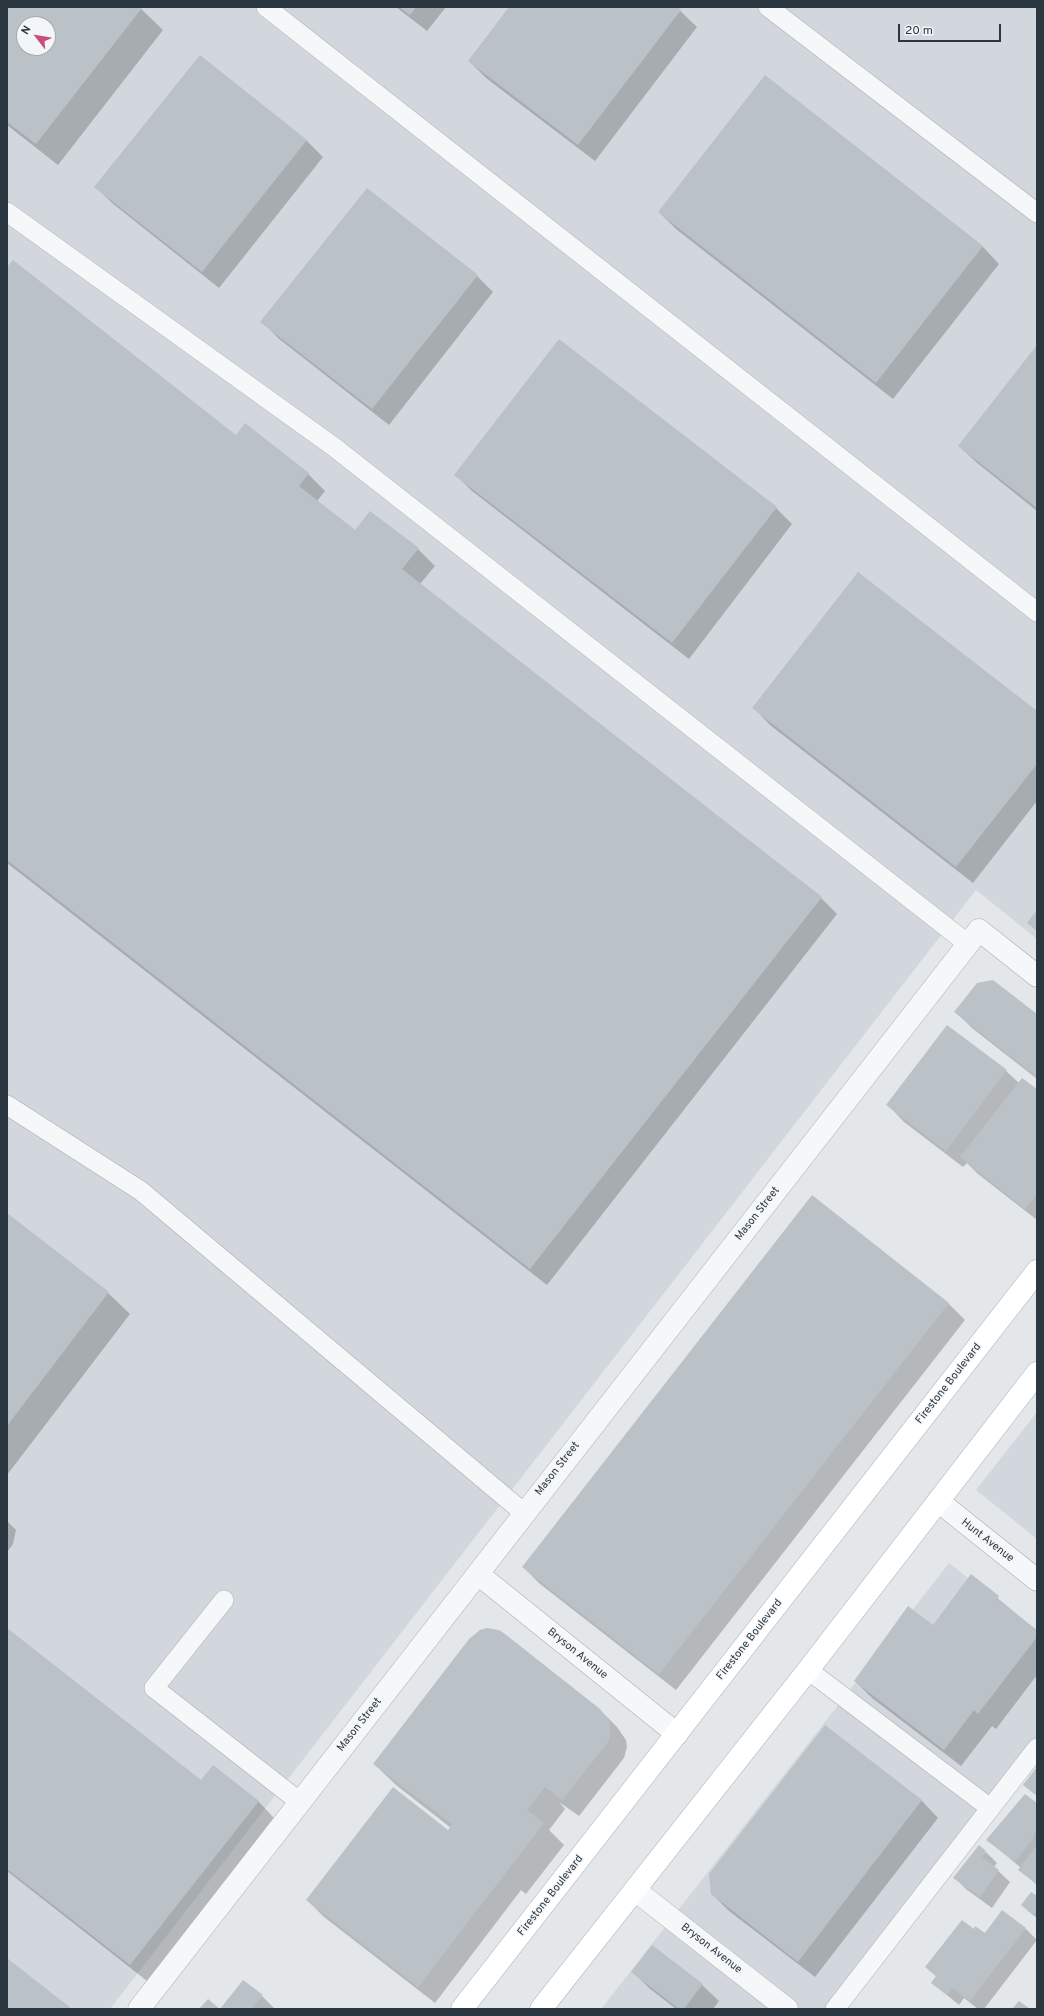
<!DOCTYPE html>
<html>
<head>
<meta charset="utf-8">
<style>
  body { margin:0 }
  #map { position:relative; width:1044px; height:2016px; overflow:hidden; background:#e3e7ea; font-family:Overpass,sans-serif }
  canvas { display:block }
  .frame { position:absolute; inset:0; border:8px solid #2b3842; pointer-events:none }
  .north { position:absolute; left:16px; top:16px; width:40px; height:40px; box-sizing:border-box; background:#f3f6f8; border:1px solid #a3aaaf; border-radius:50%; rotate:301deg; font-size:11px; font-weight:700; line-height:16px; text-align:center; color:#2b3842 }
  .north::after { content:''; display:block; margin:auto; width:14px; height:18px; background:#c94e77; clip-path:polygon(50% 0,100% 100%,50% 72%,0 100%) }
  .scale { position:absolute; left:898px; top:24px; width:103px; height:18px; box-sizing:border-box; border:2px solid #2b3842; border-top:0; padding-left:5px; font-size:12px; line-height:14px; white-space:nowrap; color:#2b3842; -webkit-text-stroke:3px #f3f6f8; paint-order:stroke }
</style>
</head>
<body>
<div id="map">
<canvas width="1044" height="2016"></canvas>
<div class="frame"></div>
<div class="north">N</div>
<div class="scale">20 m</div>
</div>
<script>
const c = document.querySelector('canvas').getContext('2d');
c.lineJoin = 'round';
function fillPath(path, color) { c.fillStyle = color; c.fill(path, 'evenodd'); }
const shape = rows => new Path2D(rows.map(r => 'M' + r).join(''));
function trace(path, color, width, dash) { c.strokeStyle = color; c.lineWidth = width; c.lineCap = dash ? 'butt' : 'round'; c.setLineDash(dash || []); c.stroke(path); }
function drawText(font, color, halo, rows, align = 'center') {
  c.font = font + ' Overpass,sans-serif'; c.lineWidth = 3; c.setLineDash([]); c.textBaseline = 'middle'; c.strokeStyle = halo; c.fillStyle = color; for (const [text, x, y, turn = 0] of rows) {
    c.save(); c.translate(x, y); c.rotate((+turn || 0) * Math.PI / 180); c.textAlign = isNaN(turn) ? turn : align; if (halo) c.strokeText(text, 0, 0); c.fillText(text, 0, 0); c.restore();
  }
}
const built = shape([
  [7,7,1037,7,1037,939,976,890,110,2009,7,2009],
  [24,24,48,24,48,48,24,48],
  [1037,1412,1037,1539,976,1490],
  [949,1563,1037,1632,1037,1758,836,2009,601,2009]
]);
const shadow = shape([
  [7,7,139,7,163,30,58,165,7,125],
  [24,24,48,24,48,48,24,48],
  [396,7,446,7,427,31],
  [510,7,676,7,697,27,595,161,486,78,469,61],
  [765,77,983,247,999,264,893,399,676,229,659,212],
  [306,140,323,157,219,288,112,203,96,187],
  [7,269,236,436,245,424,308,474,325,491,317,501,356,531,370,512,418,549,435,566,420,584,821,898,837,914,547,1285,7,863],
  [477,276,493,292,389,425,278,338,262,321],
  [1037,346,1037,511,976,462,959,446],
  [456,475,776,508,792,524,689,659,472,491],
  [754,708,1037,713,1037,801,973,883,770,725],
  [956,1012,1037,1015,1037,1079,972,1028],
  [1006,1071,1019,1083,1037,1091,1037,1220,978,1174,967,1163,963,1167,904,1122,888,1105],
  [7,1214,108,1293,130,1314,7,1475],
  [948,1303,965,1320,676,1690,540,1584,523,1567],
  [7,1521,16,1530,13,1544,7,1552],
  [971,1576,1037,1631,1037,1675,996,1729,992,1726,961,1766,872,1698,855,1681,933,1626],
  [7,1629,201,1781,258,1801,274,1818,147,1981,7,1871],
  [600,1710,617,1727,626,1740,627,1747,624,1758,579,1816,559,1802,565,1809,549,1830,564,1845,526,1894,521,1890,435,2003,324,1917,307,1900,454,1836,451,1828,396,1785,374,1764],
  [825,1726,922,1801,938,1818,815,1977,729,1911,712,1894],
  [1037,1804,1037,1885,1020,1870,1021,1868,988,1840],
  [986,1852,997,1863,994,1867,1010,1882,992,1908,966,1889,955,1878],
  [1037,1898,1037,1918,1027,1910],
  [1026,1929,1037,1940,984,2009,978,2009,964,1998,959,2005,932,1983,937,1977,926,1967,974,1930,985,1935],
  [632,1971,702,1985,719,2001,713,2009,676,2009,649,1988],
  [262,1996,275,2009,221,2009]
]);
const building = shape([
  [7,7,142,8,36,144,7,122],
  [24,24,48,24,48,48,24,48],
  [399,7,416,7,410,15],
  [509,7,678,7,681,10,578,145,468,61],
  [200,55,307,140,202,272,94,187],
  [765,75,983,246,876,383,658,212],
  [367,188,478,275,372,409,260,322],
  [13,260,236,435,245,423,309,473,299,486,355,530,370,511,419,548,402,569,822,897,530,1269,7,860,7,267],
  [559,339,777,507,672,643,454,475],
  [1037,345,1037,508,958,446],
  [858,572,1037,711,1037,764,956,867,752,708],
  [1037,910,1037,931,1027,923],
  [993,980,1037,1014,1037,1077,954,1012,977,983],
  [947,1025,1007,1070,946,1151,886,1105],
  [1022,1078,1037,1089,1037,1194,1025,1209,960,1157],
  [812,1195,949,1303,659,1674,522,1567],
  [7,1213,109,1292,7,1426],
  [971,1574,999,1596,997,1599,1037,1630,1037,1637,978,1714,974,1710,944,1750,854,1681,908,1606,933,1625],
  [7,1628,201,1780,213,1765,259,1801,130,1965,7,1869],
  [487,1628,499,1630,505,1634,600,1709,610,1722,610,1736,608,1742,562,1800,545,1787,527,1810,544,1823,418,1987,306,1900,393,1787,448,1830,452,1824,373,1764,469,1639,480,1630],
  [825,1725,922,1800,798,1962,711,1894,709,1874],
  [1037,1767,1037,1796,1023,1785],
  [1025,1794,1037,1803,1037,1829,1032,1836,1034,1837,1015,1862,986,1840],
  [979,1845,986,1851,982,1857,999,1870,980,1897,953,1878],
  [1037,1845,1037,1884,1018,1870],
  [1031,1892,1037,1896,1037,1909,1033,1915,1021,1905],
  [1002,1910,1026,1928,970,2001,952,1988,947,1995,931,1983,936,1976,925,1967,962,1920,974,1929,975,1926,985,1933],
  [652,1945,703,1984,684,2009,679,2009,631,1972],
  [7,1958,72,2009,7,2009],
  [243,1980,263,1995,251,2009,199,2009,208,1999,220,2009],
  [1019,2001,1030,2009,1012,2009]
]);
const lane = shape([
  [266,7,1037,612],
  [768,7,1037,213],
  [7,212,334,447,968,944],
  [7,1105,141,1191,524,1513],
  [224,1600,154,1688,300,1802],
  [808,1670,990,1808],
  [835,2009,1037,1748]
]);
const street = shape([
  [938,1501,1037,1580],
  [478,1574,677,1734],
  [635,1890,787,2009],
  [139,2009,979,930,1037,976]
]);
const primary = shape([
  [462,2009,1037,1271],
  [541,2009,808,1670,1037,1373]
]);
const streetNames = [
  ["Mason Street",758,1214,-52],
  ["Firestone Boulevard",949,1384,-52],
  ["Mason Street",558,1469,-52],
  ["Hunt Avenue",987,1541,38],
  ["Firestone Boulevard",750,1640,-52],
  ["Bryson Avenue",577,1654,39],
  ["Mason Street",360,1725,-52],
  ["Firestone Boulevard",551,1896,-52],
  ["Bryson Avenue",711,1949,38]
];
fillPath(built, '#d1d7dc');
fillPath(shadow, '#0003');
fillPath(building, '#bac1c7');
trace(lane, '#a8afb4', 20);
trace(street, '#a8afb4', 23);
trace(primary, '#a3aeb6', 23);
trace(lane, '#f6f7f9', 19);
trace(street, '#f6f7f9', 22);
trace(primary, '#fff', 22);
drawText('11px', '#2b3842', '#f3f6f8', streetNames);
</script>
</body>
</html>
